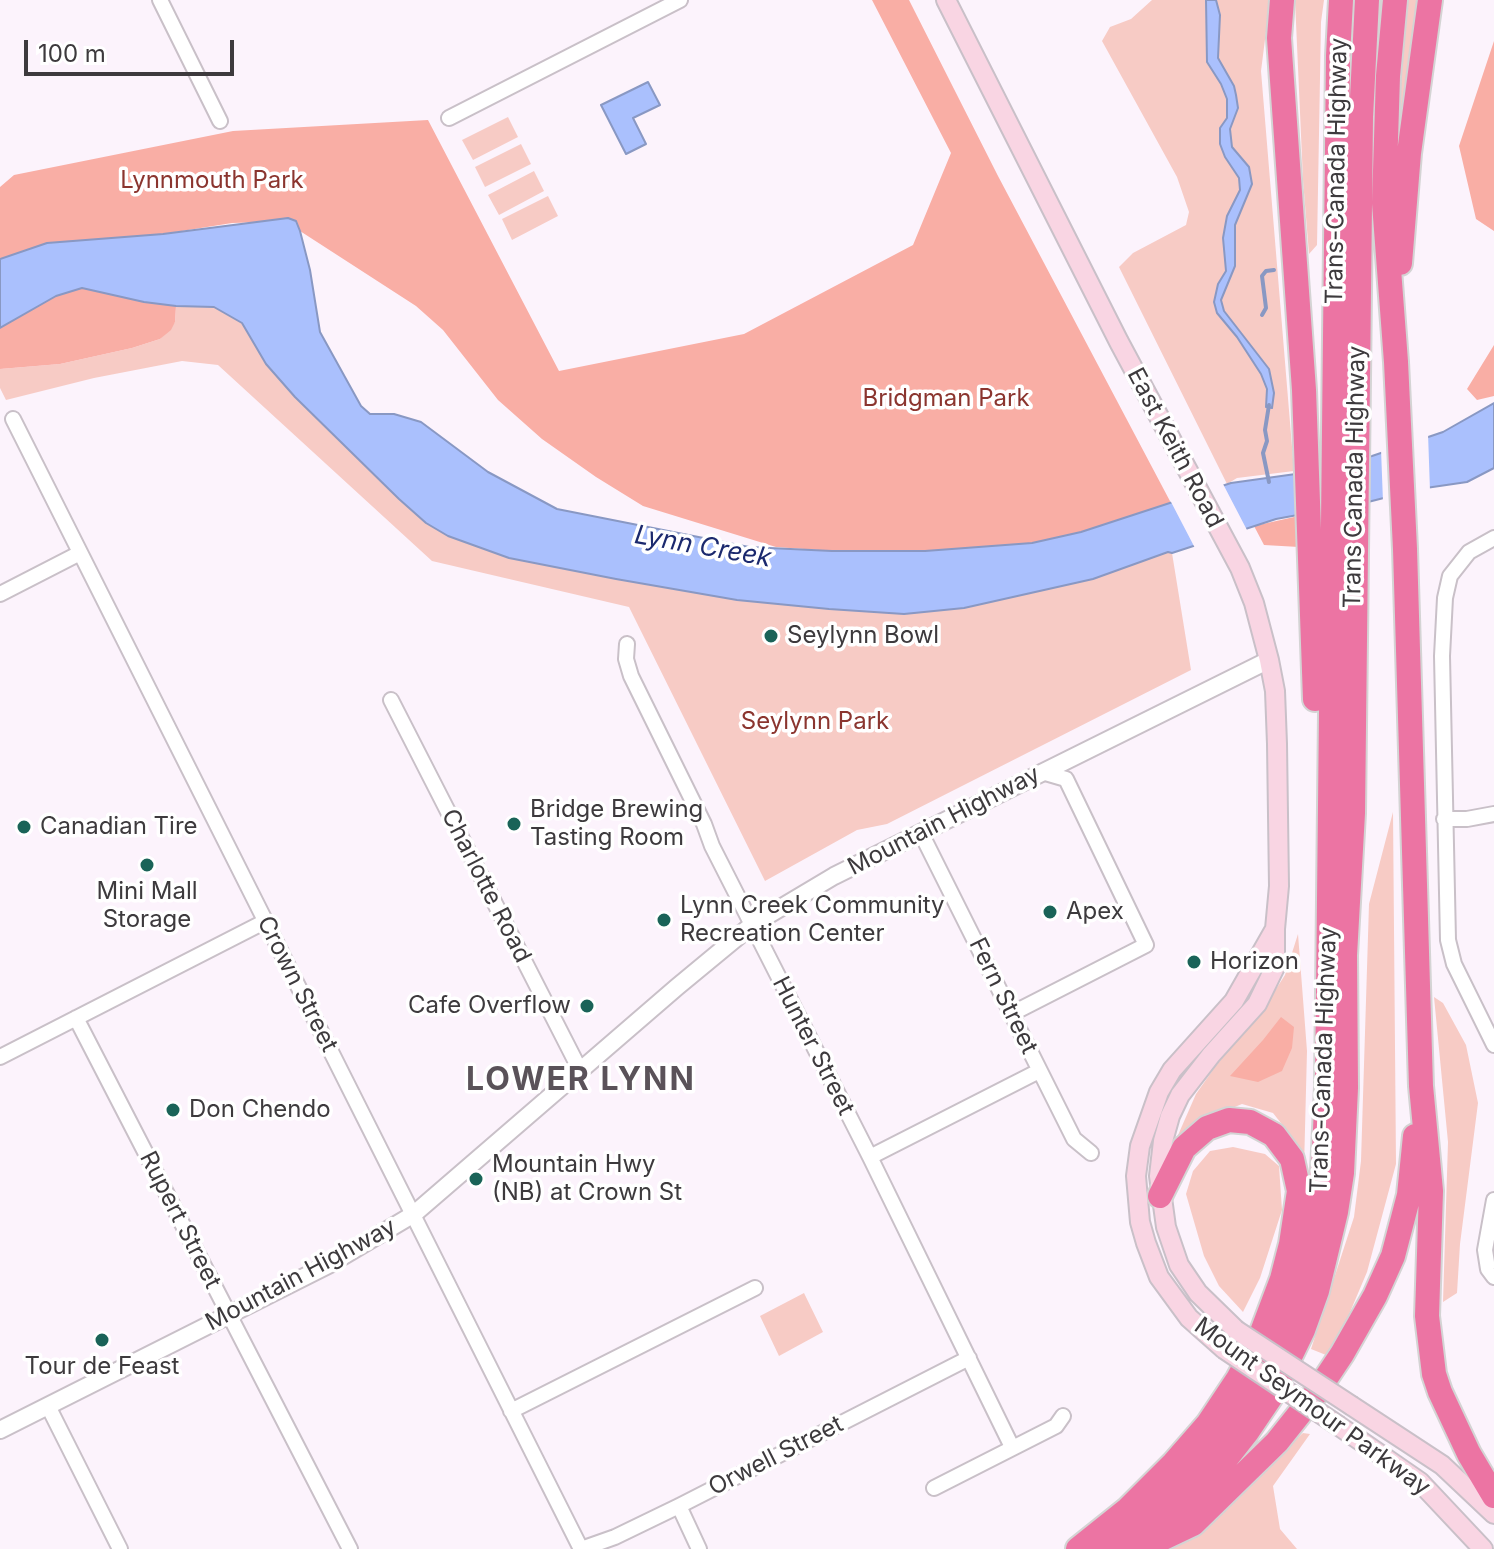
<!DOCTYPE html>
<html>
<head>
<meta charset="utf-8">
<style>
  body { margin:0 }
  #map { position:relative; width:1494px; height:1549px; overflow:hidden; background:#fcf3fc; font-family:Inter,sans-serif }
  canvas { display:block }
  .scale { position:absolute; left:24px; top:40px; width:210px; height:36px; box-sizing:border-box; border:4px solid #3d3a3d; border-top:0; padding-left:10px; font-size:24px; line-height:28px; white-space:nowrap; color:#3d3a3d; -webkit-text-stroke:6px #fff; paint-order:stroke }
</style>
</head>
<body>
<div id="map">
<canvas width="1494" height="1549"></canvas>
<div class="scale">100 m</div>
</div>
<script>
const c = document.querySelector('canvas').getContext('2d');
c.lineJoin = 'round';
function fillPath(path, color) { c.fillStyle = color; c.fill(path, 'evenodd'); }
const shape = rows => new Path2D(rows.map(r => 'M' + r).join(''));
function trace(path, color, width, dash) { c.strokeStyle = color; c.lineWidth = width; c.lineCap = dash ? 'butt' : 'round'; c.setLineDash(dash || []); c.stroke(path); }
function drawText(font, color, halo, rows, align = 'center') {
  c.font = font + ' Inter,sans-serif'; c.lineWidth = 7; c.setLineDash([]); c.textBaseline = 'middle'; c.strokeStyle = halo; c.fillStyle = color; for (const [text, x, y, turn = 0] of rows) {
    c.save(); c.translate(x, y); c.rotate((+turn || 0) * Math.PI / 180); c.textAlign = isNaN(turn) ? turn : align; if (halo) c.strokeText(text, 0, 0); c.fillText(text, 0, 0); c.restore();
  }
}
const green = shape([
  [1152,0,1270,0,1261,71,1294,471,1237,478,1227,484,1119,267,1133,253,1186,225,1189,212,1177,177,1102,41,1110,27,1131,19],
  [1295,0,1324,0,1321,22,1317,245,1309,254,1303,180],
  [1405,0,1417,0,1396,154,1397,106],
  [508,117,518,137,473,160,462,140],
  [521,144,531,164,485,187,475,167],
  [534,171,544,191,499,215,488,195],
  [548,196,558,216,512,240,502,219],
  [176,306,214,307,242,323,266,364,295,397,426,523,448,536,509,558,737,600,904,614,964,608,1093,579,1169,552,1172,553,1191,670,887,824,857,830,765,881,629,607,432,561,218,365,182,361,94,378,6,400,0,388,0,369,60,364,132,348,160,339,175,322],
  [1393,812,1396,1164,1367,1272,1331,1357,1311,1349,1354,1217,1361,1161,1369,904],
  [1298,934,1307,1051,1304,1168,1292,1137,1273,1113,1242,1104,1215,1115,1175,1142,1196,1094,1215,1067,1267,1003,1285,975],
  [1434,997,1443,1003,1466,1045,1478,1103,1460,1244,1457,1293,1443,1302,1448,1142],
  [1233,1147,1265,1154,1279,1166,1282,1210,1260,1278,1243,1312,1219,1286,1204,1256,1186,1194,1193,1171,1210,1151],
  [804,1293,823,1332,779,1356,760,1316],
  [1303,1433,1310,1434,1273,1486,1280,1529,1297,1549,1169,1549,1200,1526]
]);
const forest = shape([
  [872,0,909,0,998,176,1171,503,1081,532,1032,543,925,551,832,551,776,547,643,506,596,477,542,439,498,400,443,330,416,306,300,231,296,221,232,223,163,234,47,243,0,259,0,187,14,175,233,131,428,120,559,371,744,334,913,245,951,153],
  [1494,41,1494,231,1476,219,1459,146],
  [82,288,144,302,176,306,175,322,171,330,160,339,132,348,60,364,0,369,0,328,56,296],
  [1494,345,1494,396,1477,400,1467,389],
  [1312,513,1299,547,1264,545,1254,526],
  [1281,1017,1294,1027,1292,1048,1282,1071,1258,1082,1230,1076,1263,1040]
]);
const water = shape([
  [1206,0,1216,0,1220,15,1218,58,1234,86,1236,95,1238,108,1230,129,1232,147,1249,167,1252,184,1235,225,1235,266,1221,300,1224,311,1269,369,1274,393,1272,408,1266,407,1267,389,1261,374,1237,337,1217,313,1214,302,1218,284,1226,271,1223,238,1227,216,1240,190,1239,178,1225,157,1220,144,1220,128,1227,118,1227,99,1221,84,1207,62,1206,0],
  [648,82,660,105,633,118,646,144,626,154,601,105,648,82],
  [288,218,296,221,300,231,310,270,320,332,361,406,370,414,394,414,421,422,488,472,557,509,749,547,832,551,925,551,1032,543,1081,532,1231,483,1310,472,1372,456,1443,432,1494,403,1494,468,1467,482,1419,489,1368,502,1276,519,1172,553,1168,552,1093,579,964,608,904,614,829,609,737,600,616,579,509,558,448,536,426,523,399,499,295,397,266,364,242,323,214,307,176,306,144,302,82,288,56,296,0,328,0,259,47,243,163,234,288,218]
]);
const pier = shape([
  [1428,433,1430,491,1383,502,1381,449],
  [1222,482,1248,532,1196,550,1170,500]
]);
const stream = shape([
  [1262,315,1266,308,1262,276,1266,271,1274,270],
  [1269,482,1263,453,1267,441,1265,430,1269,405]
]);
const minor = shape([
  [160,0,220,121],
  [449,118,680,0],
  [13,419,581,1549],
  [1494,538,1469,552,1450,576,1445,598,1442,656,1448,940,1454,964,1494,1045],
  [0,594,80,553],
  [627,644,626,659,631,676,704,824,712,846,870,1157,1012,1447],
  [391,700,581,1072],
  [1444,819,1467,819,1494,814],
  [921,833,1074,1139,1091,1153],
  [1011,1014,1146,945,1066,779,1042,772],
  [76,1018,350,1549],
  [0,1057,266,921],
  [870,1157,1039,1071],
  [1494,1200,1485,1250,1488,1269,1494,1277],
  [48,1406,120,1549],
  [511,1411,755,1288],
  [934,1488,1056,1426,1063,1416],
  [679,1506,699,1549],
  [581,1549,615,1537,679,1506,969,1358]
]);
const tertiary = shape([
  [0,1430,330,1264,414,1214,677,987,752,925,777,910,834,876,1269,660]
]);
const secondary = shape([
  [946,0,1119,342,1240,568,1254,603,1269,660,1275,691,1277,744,1279,886,1275,929,1275,967,1257,1004,1211,1055,1180,1095,1170,1116,1163,1141,1159,1176,1166,1227,1179,1265,1198,1293,1236,1330],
  [1224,1349,1189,1318,1159,1277,1146,1243,1140,1222,1136,1176,1140,1146,1159,1092,1172,1070,1234,1001,1275,929],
  [1352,1406,1442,1465,1494,1514],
  [1339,1426,1420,1482,1483,1549]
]);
const motorway = shape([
  [1282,0,1279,38,1304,390,1315,699],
  [1395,0,1388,76,1384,203,1396,362,1405,549,1421,1086,1431,1191,1427,1316,1434,1374,1440,1392,1469,1454,1494,1496],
  [1400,263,1409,153,1430,0],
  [1157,1541,1193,1524,1277,1442,1316,1393,1342,1354,1375,1296,1393,1256,1409,1195,1415,1136],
  [1078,1549,1128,1509,1174,1463,1208,1424,1238,1379,1259,1340,1282,1279,1291,1244,1299,1191,1292,1159,1274,1135,1250,1122,1229,1120,1207,1128,1184,1148,1160,1196],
  [1105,1549,1143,1520,1193,1471,1216,1444,1254,1389,1286,1323,1299,1285,1318,1209,1323,1171,1327,1087,1338,56,1341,0],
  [1135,1549,1183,1508,1210,1479,1247,1432,1270,1398,1303,1330,1317,1291,1336,1212,1342,1173,1346,1088,1345,955,1353,813,1361,117,1367,0]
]);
const secondaryBridge = shape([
  [1236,1330,1352,1406],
  [1224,1349,1339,1426]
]);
const markers = [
  [771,636,8,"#1a6358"],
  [514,824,8,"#1a6358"],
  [24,827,8,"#1a6358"],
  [147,865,8,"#1a6358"],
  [1050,912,8,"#1a6358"],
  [664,920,8,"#1a6358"],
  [1194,962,8,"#1a6358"],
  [587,1006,8,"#1a6358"],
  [173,1110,8,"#1a6358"],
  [476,1179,8,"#1a6358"],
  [102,1340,8,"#1a6358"]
];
const streetNames = [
  ["Trans-Canada Highway",1337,171,-89],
  ["East Keith Road",1175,448,62],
  ["Trans Canada Highway",1355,477,-89],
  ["Mountain Highway",944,821,-27],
  ["Charlotte Road",486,886,63],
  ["Crown Street",297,984,63],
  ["Fern Street",1003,996,64],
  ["Hunter Street",813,1046,63],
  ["Trans-Canada Highway",1324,1060,-88],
  ["Rupert Street",180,1220,63],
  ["Mountain Highway",301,1275,-28],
  ["Mount Seymour Parkway",1312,1407,36],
  ["Orwell Street",776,1456,-27]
];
const parkNames = [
  ["Lynnmouth Park",212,181],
  ["Bridgman Park",946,399],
  ["Seylynn Park",815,722]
];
const poiNames = [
  ["Seylynn Bowl",787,636],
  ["Bridge Brewing",530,810],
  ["Tasting Room",530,838],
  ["Canadian Tire",40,827],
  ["Mini Mall",147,892,"center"],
  ["Storage",147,920,"center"],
  ["Lynn Creek Community",680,906],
  ["Recreation Center",680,934],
  ["Apex",1066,912],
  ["Horizon",1210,962],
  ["Cafe Overflow",571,1006,"right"],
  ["Don Chendo",189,1110],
  ["Mountain Hwy",492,1165],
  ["(NB) at Crown St",492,1193],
  ["Tour de Feast",102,1367,"center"]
];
const waterNames = [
  ["Lynn Creek",703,547,10]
];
const districtNames = [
  ["LOWER LYNN",581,1080]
];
fillPath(green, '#f7cbc5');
fillPath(forest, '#f9aea5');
fillPath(water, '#aac0fd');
trace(water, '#8998c3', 2);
fillPath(pier, '#fcf3fc');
trace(stream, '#8998c3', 4);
trace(minor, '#c9c0c8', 18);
trace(tertiary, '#c9c0c8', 20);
trace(secondary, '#c9c0c8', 22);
trace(motorway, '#d4d4d4', 28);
trace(minor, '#fff', 14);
trace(tertiary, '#fff', 16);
trace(secondary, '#f9d5e3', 18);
trace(motorway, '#ec74a3', 24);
trace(secondaryBridge, '#c9c0c8', 22, []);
trace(secondaryBridge, '#f9d5e3', 18);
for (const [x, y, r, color] of markers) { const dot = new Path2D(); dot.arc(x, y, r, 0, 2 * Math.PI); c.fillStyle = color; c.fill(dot); trace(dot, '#fff', 3); }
drawText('24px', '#3d3a3d', '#fff', streetNames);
drawText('24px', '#8b352f', '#fff', parkNames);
drawText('24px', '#3d3a3d', '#fff', poiNames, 'left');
drawText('italic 26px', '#1b296e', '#fff', waterNames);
c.letterSpacing = '2px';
drawText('bold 32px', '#5a5259', '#fff', districtNames);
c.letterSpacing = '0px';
</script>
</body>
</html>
